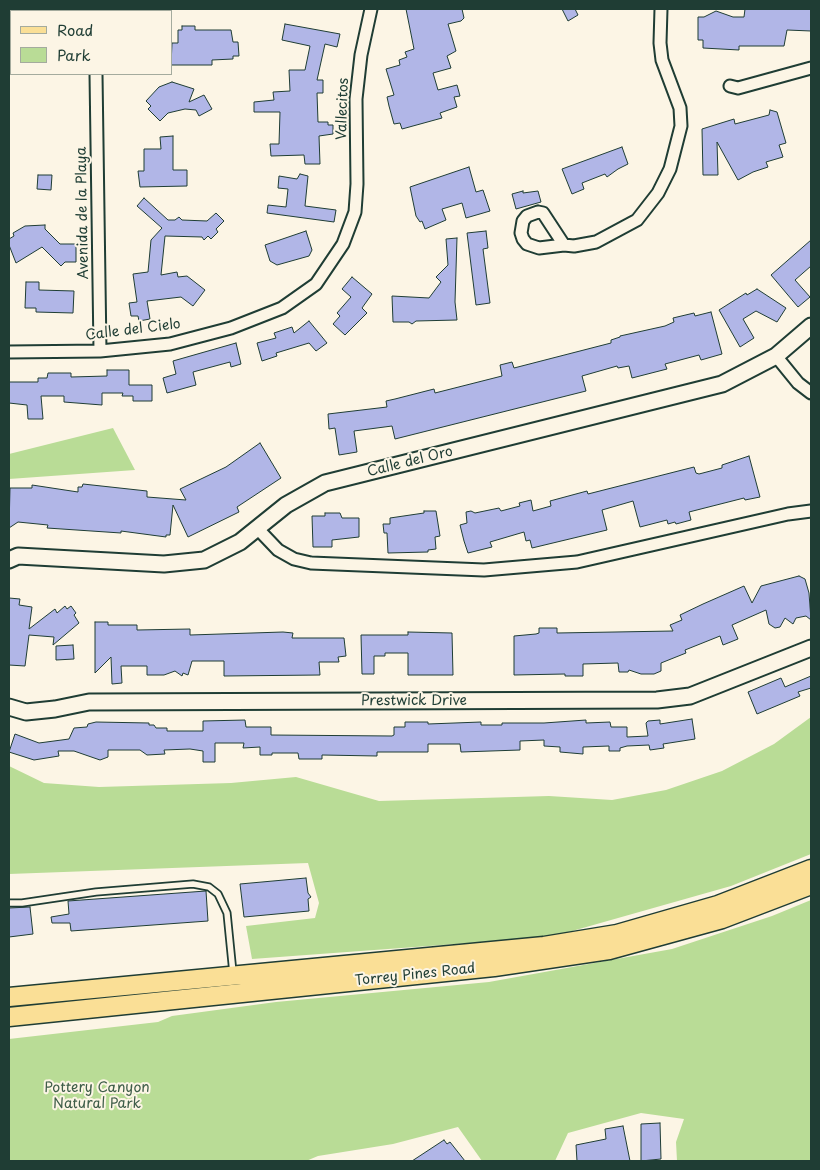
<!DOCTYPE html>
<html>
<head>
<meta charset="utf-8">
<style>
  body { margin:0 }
  #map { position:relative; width:820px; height:1170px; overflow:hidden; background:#fcf5e5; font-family:"Playpen Sans",sans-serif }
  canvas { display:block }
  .frame { position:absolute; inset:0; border:10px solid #1f3d34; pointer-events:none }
  .legend { position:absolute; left:10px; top:10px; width:162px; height:65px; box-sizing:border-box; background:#fcf5e5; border:1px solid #a4ab9e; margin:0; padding:6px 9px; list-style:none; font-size:15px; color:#1f3d34 }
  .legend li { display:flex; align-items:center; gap:10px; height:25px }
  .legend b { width:25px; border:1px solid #a4ab9e }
</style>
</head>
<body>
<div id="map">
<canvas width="820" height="1170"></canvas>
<div class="frame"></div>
<ul class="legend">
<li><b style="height:6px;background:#fadf96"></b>Road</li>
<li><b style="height:14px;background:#b9dc96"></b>Park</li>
</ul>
</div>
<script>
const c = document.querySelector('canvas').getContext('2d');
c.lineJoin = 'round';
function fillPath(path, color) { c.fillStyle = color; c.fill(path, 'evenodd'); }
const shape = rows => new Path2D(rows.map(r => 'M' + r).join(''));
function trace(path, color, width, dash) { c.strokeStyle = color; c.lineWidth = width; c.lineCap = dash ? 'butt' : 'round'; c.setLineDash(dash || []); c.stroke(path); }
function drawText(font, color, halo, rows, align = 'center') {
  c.font = font + ' "Playpen Sans",sans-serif'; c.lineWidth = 4; c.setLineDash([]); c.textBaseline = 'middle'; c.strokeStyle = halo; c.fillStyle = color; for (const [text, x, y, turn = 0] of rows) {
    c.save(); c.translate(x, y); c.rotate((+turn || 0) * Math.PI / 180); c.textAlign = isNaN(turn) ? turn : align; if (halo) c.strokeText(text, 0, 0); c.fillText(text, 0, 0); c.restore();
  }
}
const green = shape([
  [113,428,135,470,9,479,9,454],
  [811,717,811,854,731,886,551,937,252,959,246,926,315,918,319,903,308,863,9,874,9,766,44,783,99,787,231,783,296,777,379,801,549,796,612,800,666,790,722,771,774,744],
  [811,900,811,1161,677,1161,676,1142,684,1119,641,1113,568,1133,555,1161,482,1161,458,1127,393,1144,318,1156,306,1161,9,1161,9,1039,158,1022,172,1016,276,1002,489,982,672,949,772,916]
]);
const building = shape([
  [406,9,462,9,464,18,461,21,448,24,456,51,447,56,451,68,433,73,438,90,457,85,460,96,454,97,457,107,440,113,442,118,402,129,400,123,394,124,389,106,387,97,394,95,386,69,400,65,399,60,407,57,405,52,414,49,406,9],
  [562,9,575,9,578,15,568,21,562,9],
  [745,9,811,9,811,31,787,30,784,46,739,46,739,50,703,48,703,40,698,40,698,17,704,17,716,11,733,17,744,17,745,9],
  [285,24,340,34,337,47,325,44,317,80,323,80,323,93,317,93,318,122,328,122,328,125,333,125,333,134,319,136,320,164,305,164,304,155,271,156,270,144,279,144,280,112,254,112,254,102,274,100,273,92,290,91,289,70,305,70,310,46,282,40,285,24],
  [182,26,195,26,195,30,231,30,233,42,238,42,239,56,233,56,233,59,212,60,212,65,171,65,172,43,178,43,178,30,182,30,182,26],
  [172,82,194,89,189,102,204,95,212,109,199,116,196,110,185,109,168,113,160,121,148,109,151,106,146,101,159,87,172,82],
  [770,110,777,112,786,143,779,145,783,157,766,162,768,167,753,172,738,180,717,142,718,175,703,175,702,129,734,119,735,124,769,115,770,110],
  [173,136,173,170,187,170,187,186,140,187,138,171,144,171,144,149,161,149,160,137,173,136],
  [622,147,628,164,618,169,607,177,605,174,582,183,584,189,572,194,562,169,622,147],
  [469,167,476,192,483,190,490,211,466,218,462,203,442,209,446,220,425,229,422,221,420,222,416,216,410,187,469,167],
  [300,174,308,176,305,206,336,210,334,222,267,213,268,205,286,207,288,189,278,188,279,176,297,179,300,174],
  [38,175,52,175,51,190,37,189,38,175],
  [523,191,523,193,538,191,541,202,516,209,512,194,523,191],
  [144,198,168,220,175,220,179,217,182,220,207,221,216,213,224,221,216,229,218,232,211,239,208,236,204,240,202,237,165,236,161,275,177,272,178,277,187,276,205,290,193,306,181,297,147,301,150,319,139,321,138,316,131,316,129,303,137,302,133,274,148,272,151,240,162,228,137,206,144,198],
  [45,225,45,229,60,244,76,244,76,262,65,262,61,266,42,247,16,263,9,245,9,239,14,236,13,233,25,226,45,225],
  [306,231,312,250,309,256,277,265,270,261,265,245,306,231],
  [486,231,488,248,483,249,490,303,476,305,467,233,486,231],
  [457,238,455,302,457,320,416,321,412,324,409,322,393,322,392,296,429,298,441,282,436,277,448,265,446,239,457,238],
  [811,240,811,266,795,280,810,297,798,307,771,275,811,240],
  [352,277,372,294,362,308,367,313,345,335,333,324,340,316,337,313,351,297,342,289,352,277],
  [26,282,39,282,39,290,74,291,73,313,36,312,36,308,25,308,26,282],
  [757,289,786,308,777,322,756,311,743,319,754,338,740,347,719,310,746,293,747,295,757,289],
  [711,312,722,354,701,360,699,355,665,364,667,369,632,378,629,366,618,368,617,366,582,376,586,391,395,439,392,426,354,431,357,452,339,455,335,428,329,429,328,414,387,407,386,401,395,399,434,389,435,393,502,376,500,365,512,362,514,368,611,343,611,340,620,337,620,336,665,326,674,322,673,318,694,313,695,316,711,312],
  [309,321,327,343,316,351,309,343,276,353,277,356,262,361,257,343,276,338,274,333,292,327,294,333,309,321],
  [236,343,241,364,231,367,230,362,193,372,196,385,167,393,163,378,176,374,173,361,236,343],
  [107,370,129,370,129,385,152,385,152,401,133,401,133,396,122,396,123,393,102,393,102,405,64,402,64,396,41,396,43,419,28,419,27,405,9,403,9,382,38,382,38,378,47,378,48,373,71,373,71,377,107,376,107,370],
  [260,443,281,478,237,507,239,512,188,537,173,505,170,535,166,535,166,537,121,531,121,533,47,528,48,525,18,522,9,528,10,488,32,488,32,485,78,492,78,487,82,487,83,484,147,491,147,497,186,500,180,489,226,467,260,443],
  [749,456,760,497,745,500,744,498,689,512,691,520,676,524,675,522,668,524,667,520,640,527,633,501,602,510,607,530,532,548,530,540,526,541,524,532,490,542,492,547,468,553,464,541,460,525,467,523,466,512,471,511,475,513,499,508,501,511,520,506,519,503,531,500,533,511,551,506,550,501,587,491,588,494,694,467,696,473,699,474,722,468,722,465,749,456],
  [424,511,436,511,440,536,435,537,436,549,428,550,428,552,388,553,387,533,384,533,383,524,390,524,390,518,424,513,424,511],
  [325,513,340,513,342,518,359,518,359,537,332,540,332,547,313,547,312,516,325,516,325,513],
  [799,576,805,579,809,593,811,620,806,616,796,618,793,624,785,618,780,627,775,628,769,624,766,610,732,625,738,639,723,645,720,636,685,650,686,653,661,663,661,671,654,674,641,674,629,670,628,672,619,672,618,663,583,664,583,676,565,676,565,674,514,675,514,636,536,634,539,633,539,628,557,628,557,633,673,631,670,625,682,620,680,615,703,604,744,586,752,603,761,586,799,576],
  [9,598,20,599,19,605,32,607,29,629,55,609,57,613,65,606,67,609,71,606,76,613,74,615,79,623,53,645,54,637,29,635,25,666,9,665,9,598],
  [95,622,108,622,108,625,137,625,137,630,190,629,190,635,283,632,293,633,292,638,344,638,346,656,338,657,339,662,319,662,320,675,224,676,224,661,192,661,188,675,183,673,182,676,175,671,164,675,147,675,147,666,121,666,122,683,112,684,111,657,95,673,95,622],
  [408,632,452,633,453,675,408,675,408,653,385,653,385,656,374,656,374,674,362,674,361,635,408,635,408,632],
  [73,645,74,659,56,660,56,646,73,645],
  [811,676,811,688,798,692,800,696,757,714,748,692,781,678,785,687,811,676],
  [692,719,695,739,663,744,664,748,650,750,649,745,627,746,620,748,620,751,609,751,609,746,583,747,583,754,560,752,560,747,544,746,544,740,520,741,520,750,461,752,460,744,428,744,428,752,377,752,377,756,322,755,322,759,299,759,298,753,272,753,272,755,260,755,260,747,243,748,244,743,215,743,215,762,203,762,203,751,190,749,164,750,165,754,147,755,140,750,108,750,108,757,100,760,74,751,58,751,59,756,34,760,9,752,15,734,39,743,69,739,74,728,87,727,88,724,96,722,149,723,149,725,154,725,156,728,167,728,167,731,203,731,203,721,245,720,246,727,271,727,271,735,392,736,394,735,394,727,405,727,405,722,428,722,428,724,481,722,481,725,502,725,502,723,544,723,586,720,586,723,610,722,611,727,627,727,627,737,648,736,646,723,648,721,660,720,660,724,692,719],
  [306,878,308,893,311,897,308,899,309,911,244,917,240,884,306,878],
  [206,891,208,921,71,931,70,923,52,923,51,917,69,914,68,901,206,891],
  [30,907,33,934,9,937,9,908,30,907],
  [660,1123,661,1159,641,1161,641,1124,660,1123],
  [623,1126,630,1161,577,1161,576,1145,606,1139,605,1129,623,1126],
  [444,1140,447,1144,450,1142,465,1161,412,1161,444,1140]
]);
const lane = shape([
  [9,903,22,903,96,892,193,884,209,887,218,894,227,913,233,973]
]);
const street = shape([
  [94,9,94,11],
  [96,74,100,351],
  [730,86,738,88,811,68],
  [538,212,543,213,564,245,539,248,527,244,523,239,521,233,523,221,527,216,538,212],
  [564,245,574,246,596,242,637,220,658,193,670,169,681,126,680,108,662,60,660,43,661,9],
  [9,352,100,351,170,344,231,328,282,308,316,284,343,244,355,212,357,184,356,99,361,55,371,9],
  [776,356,798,383,811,393],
  [257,528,278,550,294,559,311,563,484,570,577,562,788,514,811,511]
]);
const secondary = shape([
  [9,560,18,556,164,564,204,560,240,542,286,505,325,483,722,384,776,356,811,326],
  [9,707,26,712,55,709,89,702,657,700,690,696,811,648]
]);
const primary = shape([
  [9,997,544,946,617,934,718,905,811,869],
  [9,1017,494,967,609,950,722,919,811,885]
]);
const streetNames = [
  ["Vallecitos",343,109,-88],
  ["Avenida de la Playa",83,213,-91],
  ["Calle del Cielo",133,330,-7],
  ["Calle del Oro",410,462,-14],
  ["Prestwick Drive",414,701],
  ["Torrey Pines Road",415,975,-6]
];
const parkNames = [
  ["Pottery Canyon",97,1088],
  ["Natural Park",97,1104]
];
fillPath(green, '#b9dc96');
fillPath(building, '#b1b6e7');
trace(building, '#1f3d34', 1);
trace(lane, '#1f3d34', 9);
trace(street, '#1f3d34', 15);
trace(secondary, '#1f3d34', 19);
trace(primary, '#1f3d34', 21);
trace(lane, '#fcf5e5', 5.5);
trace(street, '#fcf5e5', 11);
trace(secondary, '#fcf5e5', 15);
trace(primary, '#fadf96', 18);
drawText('14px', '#1f3d34', '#fcf5e5', streetNames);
drawText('14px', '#3e5d48', '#fcf5e5', parkNames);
</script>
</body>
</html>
